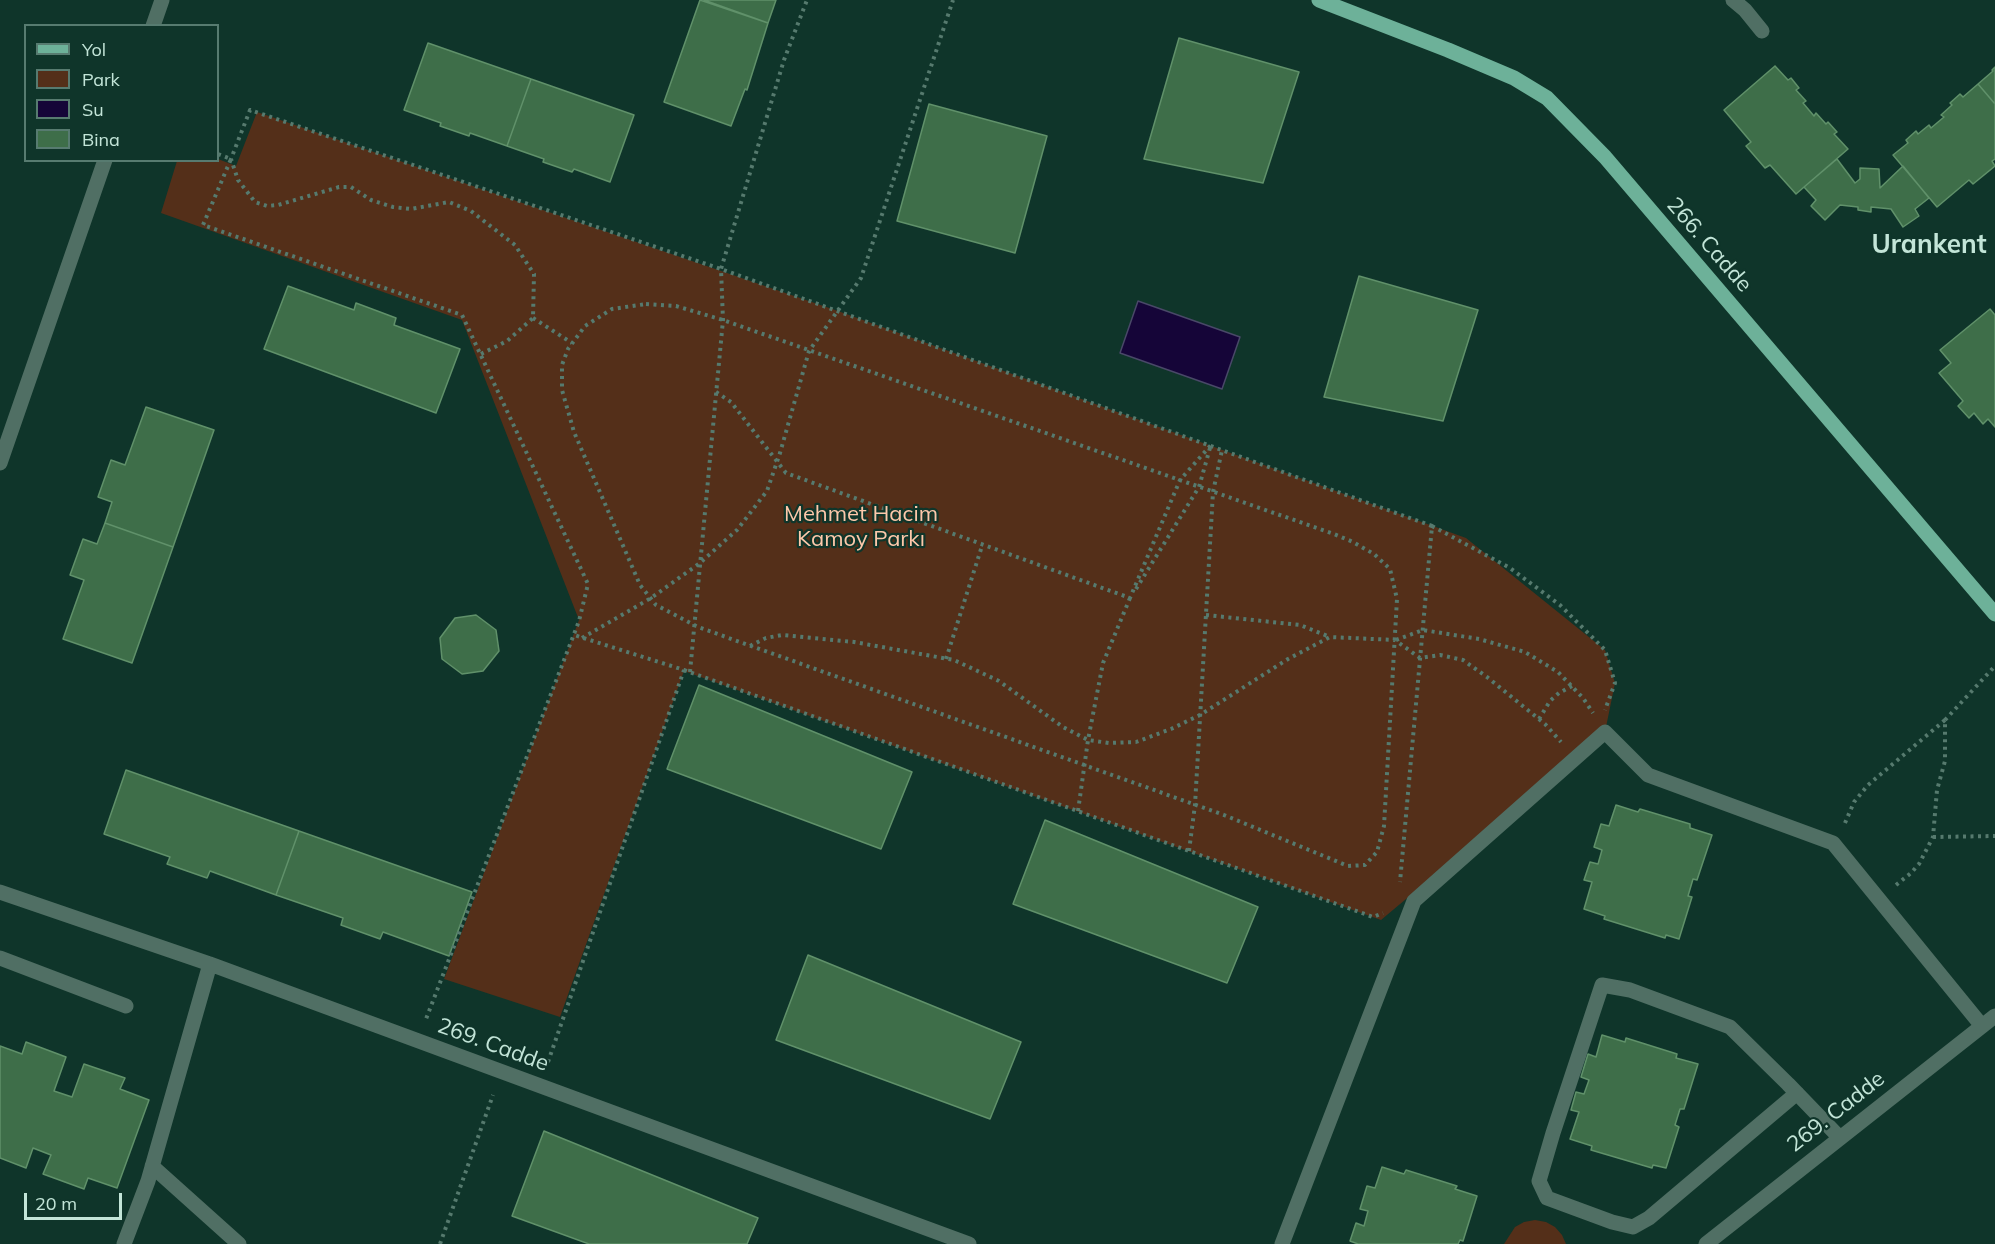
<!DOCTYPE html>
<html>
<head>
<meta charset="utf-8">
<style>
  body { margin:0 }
  #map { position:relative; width:1995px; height:1244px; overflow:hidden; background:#0f352a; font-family:Mulish,sans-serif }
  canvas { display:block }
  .legend { position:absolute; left:24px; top:24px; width:195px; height:138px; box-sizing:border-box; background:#0f352a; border:2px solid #577b70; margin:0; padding:8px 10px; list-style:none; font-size:18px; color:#c3e5d8 }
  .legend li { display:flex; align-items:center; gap:12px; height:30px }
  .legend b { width:30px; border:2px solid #577b70 }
  .scale { position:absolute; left:24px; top:1193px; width:98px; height:27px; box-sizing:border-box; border:3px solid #c3e5d8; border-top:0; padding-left:8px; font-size:18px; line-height:21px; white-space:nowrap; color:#c3e5d8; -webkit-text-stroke:4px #0f352a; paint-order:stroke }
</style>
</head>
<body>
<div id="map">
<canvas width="1995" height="1244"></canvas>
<ul class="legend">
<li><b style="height:8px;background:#6db199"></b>Yol</li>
<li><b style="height:16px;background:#542f19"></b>Park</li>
<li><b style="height:16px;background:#150538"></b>Su</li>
<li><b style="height:16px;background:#3e6e49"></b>Bina</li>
</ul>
<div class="scale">20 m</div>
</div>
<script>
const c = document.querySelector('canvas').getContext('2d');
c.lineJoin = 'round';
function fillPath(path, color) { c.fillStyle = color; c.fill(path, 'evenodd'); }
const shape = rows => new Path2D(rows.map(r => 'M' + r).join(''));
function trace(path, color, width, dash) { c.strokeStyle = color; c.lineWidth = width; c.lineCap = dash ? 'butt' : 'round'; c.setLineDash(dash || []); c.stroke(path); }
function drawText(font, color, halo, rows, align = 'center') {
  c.font = font + ' Mulish,sans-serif'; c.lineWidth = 4.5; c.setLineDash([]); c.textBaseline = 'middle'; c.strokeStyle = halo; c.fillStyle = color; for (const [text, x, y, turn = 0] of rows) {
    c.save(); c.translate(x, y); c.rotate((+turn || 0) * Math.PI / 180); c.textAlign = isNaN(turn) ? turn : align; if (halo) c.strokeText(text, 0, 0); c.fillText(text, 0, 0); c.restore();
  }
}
const green = shape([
  [257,112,838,311,1466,538,1605,650,1615,683,1605,732,1381,920,684,671,560,1017,444,979,579,620,462,320,161,213,177,161,218,159,236,166],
  [1535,1220,1546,1222,1555,1227,1562,1235,1566,1244,1504,1244,1515,1227,1524,1222]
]);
const water = shape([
  [1138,301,1240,337,1222,389,1120,353,1138,301]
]);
const building = shape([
  [700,0,768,23,747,90,745,89,731,126,664,102,700,0],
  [704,0,776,0,768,23,704,0],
  [1179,38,1299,72,1263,183,1144,159,1179,38],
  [428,43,531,79,507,146,470,133,469,136,440,126,441,123,404,110,428,43],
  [1775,66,1788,80,1791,78,1799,88,1796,90,1806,101,1803,103,1814,116,1816,113,1826,124,1828,122,1837,132,1834,134,1848,149,1796,194,1770,165,1765,168,1746,146,1751,142,1724,110,1775,66],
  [1995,67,1995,104,1978,84,1993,71,1992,70,1995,67],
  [531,79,634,115,610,182,574,169,572,172,543,162,544,159,507,146,531,79],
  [1978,84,1995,104,1995,159,1992,161,1995,166,1973,184,1969,180,1937,207,1893,155,1908,143,1906,140,1916,131,1918,134,1929,125,1931,128,1944,117,1941,115,1952,105,1950,103,1960,94,1963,97,1978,84],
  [929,104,1047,136,1015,253,897,221,929,104],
  [1837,159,1855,183,1860,179,1860,168,1879,169,1880,188,1903,166,1929,198,1915,209,1919,216,1903,227,1891,209,1871,207,1871,212,1858,210,1858,207,1840,205,1825,220,1811,206,1816,200,1804,187,1837,159],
  [1359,276,1478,310,1443,421,1324,397,1359,276],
  [288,286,354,310,356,303,396,318,394,325,460,349,436,413,264,349,288,286],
  [1990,309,1995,315,1995,427,1988,419,1983,424,1974,413,1969,418,1958,406,1963,401,1939,373,1951,363,1940,350,1990,309],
  [146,407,214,430,173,547,105,523,112,502,98,497,111,460,125,465,146,407],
  [105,523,173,547,132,663,63,639,84,580,70,575,83,539,97,544,105,523],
  [476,615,496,630,499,651,483,671,462,674,442,659,440,638,455,618,476,615],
  [699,685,912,772,881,849,667,769,699,685],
  [126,770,299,831,276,895,210,871,207,878,167,864,170,857,104,834,126,770],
  [1616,805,1638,812,1640,809,1690,824,1690,828,1712,835,1697,880,1693,879,1688,896,1692,897,1679,939,1666,935,1665,938,1604,919,1605,916,1584,909,1592,882,1584,880,1590,862,1598,864,1602,850,1594,847,1601,824,1609,826,1616,805],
  [1045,820,1258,907,1227,983,1013,904,1045,820],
  [299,831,472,892,449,956,383,932,380,939,341,925,343,918,276,895,299,831],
  [808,955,1021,1042,990,1119,776,1040,808,955],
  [1602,1035,1625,1042,1626,1038,1677,1054,1676,1058,1698,1064,1684,1109,1680,1109,1675,1125,1679,1127,1666,1168,1653,1165,1652,1168,1591,1150,1592,1146,1570,1139,1579,1112,1571,1110,1576,1092,1584,1094,1589,1080,1581,1077,1588,1054,1596,1057,1602,1035],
  [26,1042,66,1057,54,1091,72,1097,84,1064,125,1078,120,1089,149,1100,117,1188,88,1178,84,1189,43,1174,51,1155,33,1148,26,1168,0,1158,0,1046,22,1054,26,1042],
  [544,1131,758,1218,747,1244,589,1244,512,1216,544,1131],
  [1382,1167,1404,1174,1406,1170,1457,1186,1455,1189,1477,1196,1463,1241,1460,1240,1458,1244,1358,1244,1350,1241,1356,1223,1364,1226,1368,1211,1360,1209,1367,1186,1375,1188,1382,1167]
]);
const path = shape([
  [218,154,231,159,203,225,462,315,588,584,579,621,426,1019],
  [646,304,676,306,723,320,1334,534,1353,542,1374,554,1390,569,1397,599,1384,826,1377,852,1365,865,1348,866,1224,815,698,627,656,605,640,585,574,432,562,390,562,365,568,349,585,326,612,309,646,304],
  [533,318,572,343],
  [481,354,507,341,533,318,534,274,515,245,471,211,449,202,411,209,393,207,371,200,351,187,339,187,278,205,267,206,255,202,238,180,231,159,250,110,721,269,1432,526,1400,882],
  [716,392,731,402,786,473,1130,598,1180,480,1211,445],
  [1432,526,1510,568,1560,605,1605,650,1615,683,1605,710],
  [1136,589,1199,487,1210,448],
  [1206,615,1300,625,1330,637],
  [582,638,651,598,700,563,737,530,767,491,780,453,809,351,861,278,953,0],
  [1396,640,1423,630,1479,639,1525,652,1558,672,1583,698,1593,713],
  [750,646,766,638,782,635,854,642,954,660,999,681,1063,727,1088,740,1109,743,1136,742,1171,729,1200,715,1288,659,1330,637,1395,640,1420,658,1440,655,1463,660,1487,677,1545,724,1561,742],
  [946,659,982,546],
  [684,670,1373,917,1383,913],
  [690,672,723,320,721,269,784,60,807,0],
  [1539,719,1550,701,1559,693,1572,686],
  [1945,720,1995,666],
  [1078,811,1088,740,1103,663,1130,598],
  [1845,823,1854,802,1868,785,1945,720,1945,761,1937,790,1933,837,1919,864,1911,873,1896,885],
  [1933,837,1995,836],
  [1189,851,1195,805,1213,492,1222,450],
  [548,1062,684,670,574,635],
  [440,1244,493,1095]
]);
const minor = shape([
  [1733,0,1745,10,1762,31],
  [153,26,162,0],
  [0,463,105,160],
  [0,892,210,964,969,1244],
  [0,958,126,1006],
  [1797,1093,1649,1218,1633,1227,1612,1222,1547,1198,1539,1181,1553,1133,1602,985,1630,990,1730,1027,1788,1084,1840,1138],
  [152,1166,239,1244],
  [124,1244,148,1181,210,964],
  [1282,1244,1414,901,1605,732,1648,775,1833,843,1982,1026],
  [1706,1244,1995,1016]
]);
const major = shape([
  [1319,0,1448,50,1514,78,1547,98,1605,157,1995,614]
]);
const streetNames = [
  ["266. Cadde",1709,245,49],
  ["269. Cadde",493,1045,20],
  ["269. Cadde",1836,1112,-38]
];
const parkNames = [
  ["Mehmet Hacim",861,514],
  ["Kamoy Parkı",861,539]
];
const quarterNames = [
  ["Urankent",1929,245]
];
fillPath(green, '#542f19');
fillPath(water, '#150538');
trace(water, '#494868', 1.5);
fillPath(building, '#3e6e49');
trace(building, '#60916a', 1.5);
trace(path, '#567a6e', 4, [3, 4.5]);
trace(minor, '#506f64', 15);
trace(major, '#6db199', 15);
drawText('22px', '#c3e5d8', '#0f352a', streetNames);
drawText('22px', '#fdc8aa', '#0f352a', parkNames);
drawText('bold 26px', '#c3e5d8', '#0f352a', quarterNames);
</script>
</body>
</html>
